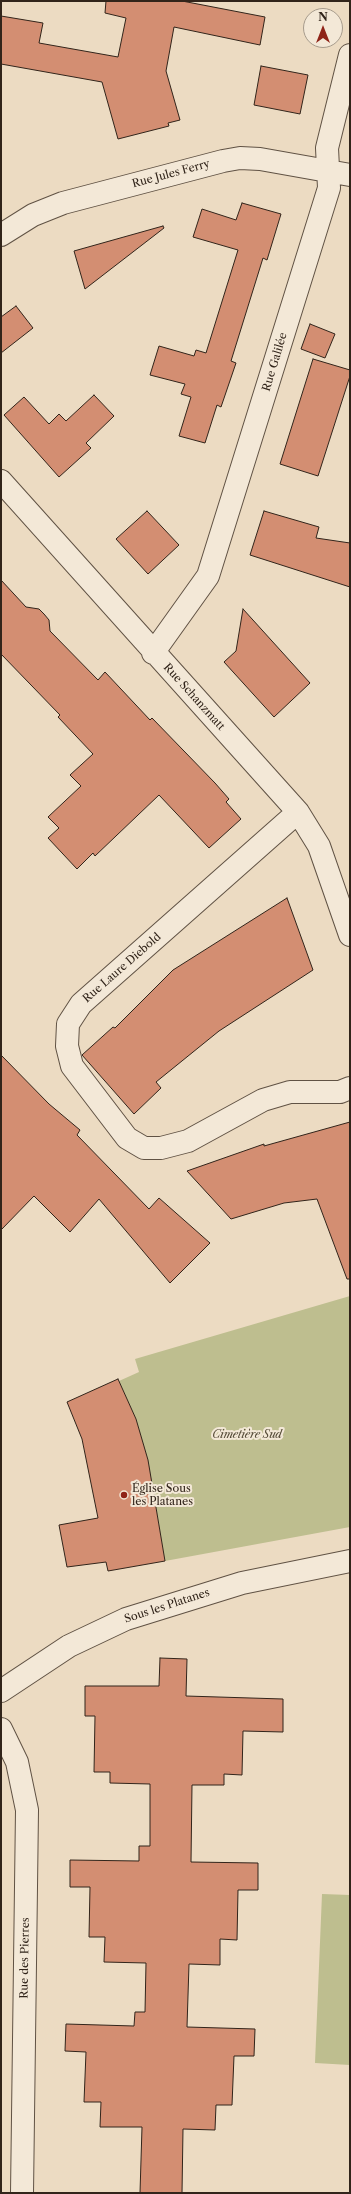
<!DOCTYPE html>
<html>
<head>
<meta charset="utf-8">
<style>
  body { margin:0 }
  #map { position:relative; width:351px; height:2194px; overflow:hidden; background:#ecdbc2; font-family:"Libre Caslon Text",serif }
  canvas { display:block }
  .frame { position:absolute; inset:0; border:2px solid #31241a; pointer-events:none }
  .north { position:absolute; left:303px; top:8px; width:40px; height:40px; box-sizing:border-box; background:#f3e8d7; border:1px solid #a59a8b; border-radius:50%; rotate:0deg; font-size:11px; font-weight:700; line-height:16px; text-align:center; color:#31241a }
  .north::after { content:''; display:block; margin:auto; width:14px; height:18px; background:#8f2418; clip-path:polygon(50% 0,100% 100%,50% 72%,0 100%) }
</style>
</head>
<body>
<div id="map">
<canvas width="351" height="2194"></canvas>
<div class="frame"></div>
<div class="north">N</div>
</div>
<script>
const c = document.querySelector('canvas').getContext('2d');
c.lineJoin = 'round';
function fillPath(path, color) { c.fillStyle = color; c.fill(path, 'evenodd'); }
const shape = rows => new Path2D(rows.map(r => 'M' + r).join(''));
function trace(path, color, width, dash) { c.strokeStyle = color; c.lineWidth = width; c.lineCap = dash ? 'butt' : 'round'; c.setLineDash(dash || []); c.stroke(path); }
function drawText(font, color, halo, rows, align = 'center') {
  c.font = font + ' "Libre Caslon Text",serif'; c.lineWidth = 4; c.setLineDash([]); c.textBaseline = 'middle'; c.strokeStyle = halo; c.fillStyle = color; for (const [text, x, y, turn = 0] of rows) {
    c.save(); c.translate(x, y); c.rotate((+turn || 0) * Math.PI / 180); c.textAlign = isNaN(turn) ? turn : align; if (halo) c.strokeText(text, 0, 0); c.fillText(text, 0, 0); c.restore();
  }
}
const green = shape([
  [350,1296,350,1527,165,1561,148,1461,136,1419,119,1381,139,1372,135,1359],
  [322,1894,350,1895,350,2065,315,2063]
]);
const building = shape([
  [106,1,182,1,265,17,260,45,174,27,166,71,180,120,168,123,169,126,118,139,102,82,1,64,1,16,43,23,39,43,118,57,126,18,105,13,106,1],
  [261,66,308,75,300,114,254,105,261,66],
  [242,203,281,214,267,260,263,258,231,361,236,363,221,407,217,405,205,443,179,436,191,397,181,394,185,384,150,375,159,346,194,356,196,350,206,353,238,250,193,237,202,209,236,220,242,203],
  [163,226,164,228,85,289,74,251,163,226],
  [16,306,33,328,1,353,1,317,16,306],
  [310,324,335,334,325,358,301,349,310,324],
  [313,359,350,370,350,376,318,476,280,464,313,359],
  [94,395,114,416,86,443,91,448,59,477,4,415,24,397,49,424,59,414,66,421,94,395],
  [147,511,179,545,148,574,116,539,147,511],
  [264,511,319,527,316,538,350,543,350,587,250,555,264,511],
  [1,580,26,607,39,609,44,614,49,620,50,631,98,680,105,672,150,720,152,718,215,783,229,799,226,802,241,819,209,848,159,795,95,856,93,853,77,869,48,838,59,828,48,817,81,786,70,775,93,754,58,717,60,715,1,654,1,580],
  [243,609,310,683,274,717,224,662,236,651,243,609],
  [287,898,313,970,219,1031,156,1082,161,1088,134,1114,82,1055,113,1027,115,1028,173,970,287,898],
  [1,1055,49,1104,80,1130,77,1135,149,1209,159,1198,210,1243,170,1283,99,1199,70,1232,34,1196,1,1230,1,1055],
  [350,1122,350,1279,347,1279,317,1199,284,1203,231,1219,187,1171,264,1144,264,1146,350,1122],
  [118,1379,136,1419,148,1460,165,1561,108,1571,106,1562,67,1567,59,1525,98,1518,82,1439,67,1402,118,1379],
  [160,1658,187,1659,186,1696,283,1699,283,1732,243,1731,242,1775,224,1774,224,1785,192,1785,191,1862,258,1863,258,1890,238,1890,237,1940,220,1939,220,1965,189,1964,187,2027,255,2029,254,2056,234,2056,232,2105,216,2105,215,2130,183,2129,182,2193,140,2193,142,2127,100,2127,101,2102,84,2102,86,2052,65,2051,66,2024,134,2026,135,2012,145,2012,146,1963,104,1962,105,1937,89,1937,90,1887,70,1887,70,1860,139,1861,139,1846,150,1846,150,1784,110,1783,110,1772,94,1772,95,1716,85,1716,85,1686,159,1686,160,1658]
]);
const minor = shape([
  [1,235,33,215,63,203,223,161,240,158,260,159,350,175],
  [1,481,298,812,319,846,350,935],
  [153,653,208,576,329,188,327,148,350,55],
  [298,812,81,1004,68,1024,67,1046,72,1066,127,1138,144,1148,161,1148,188,1141,263,1100,290,1092,340,1092,350,1088],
  [1,1691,69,1646,126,1619,242,1583,350,1561],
  [1,1729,17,1762,27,1810,22,2193]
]);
const markers = [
  [124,1495,4,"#8f2418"]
];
const streetNames = [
  ["Rue Jules Ferry",171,174,-15],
  ["Rue Galilée",275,362,-73],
  ["Rue Schanzmatt",194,697,48],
  ["Rue Laure Diebold",122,968,-41],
  ["Sous les Platanes",167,1606,-18],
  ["Rue des Pierres",25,1958,-89]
];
const parkNames = [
  ["Cimetière Sud",247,1435]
];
const poiNames = [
  ["Église Sous",132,1489],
  ["les Platanes",132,1502]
];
fillPath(green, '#bebe8f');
fillPath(building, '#d38e72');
trace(building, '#31241a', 1);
trace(minor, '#605244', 24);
trace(minor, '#f3e8d7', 22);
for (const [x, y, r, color] of markers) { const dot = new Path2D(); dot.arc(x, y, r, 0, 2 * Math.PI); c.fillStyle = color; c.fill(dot); trace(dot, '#f3e8d7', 1.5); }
drawText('11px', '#31241a', '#f3e8d7', streetNames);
drawText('italic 11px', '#544a37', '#f3e8d7', parkNames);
drawText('11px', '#31241a', '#f3e8d7', poiNames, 'left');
</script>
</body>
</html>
